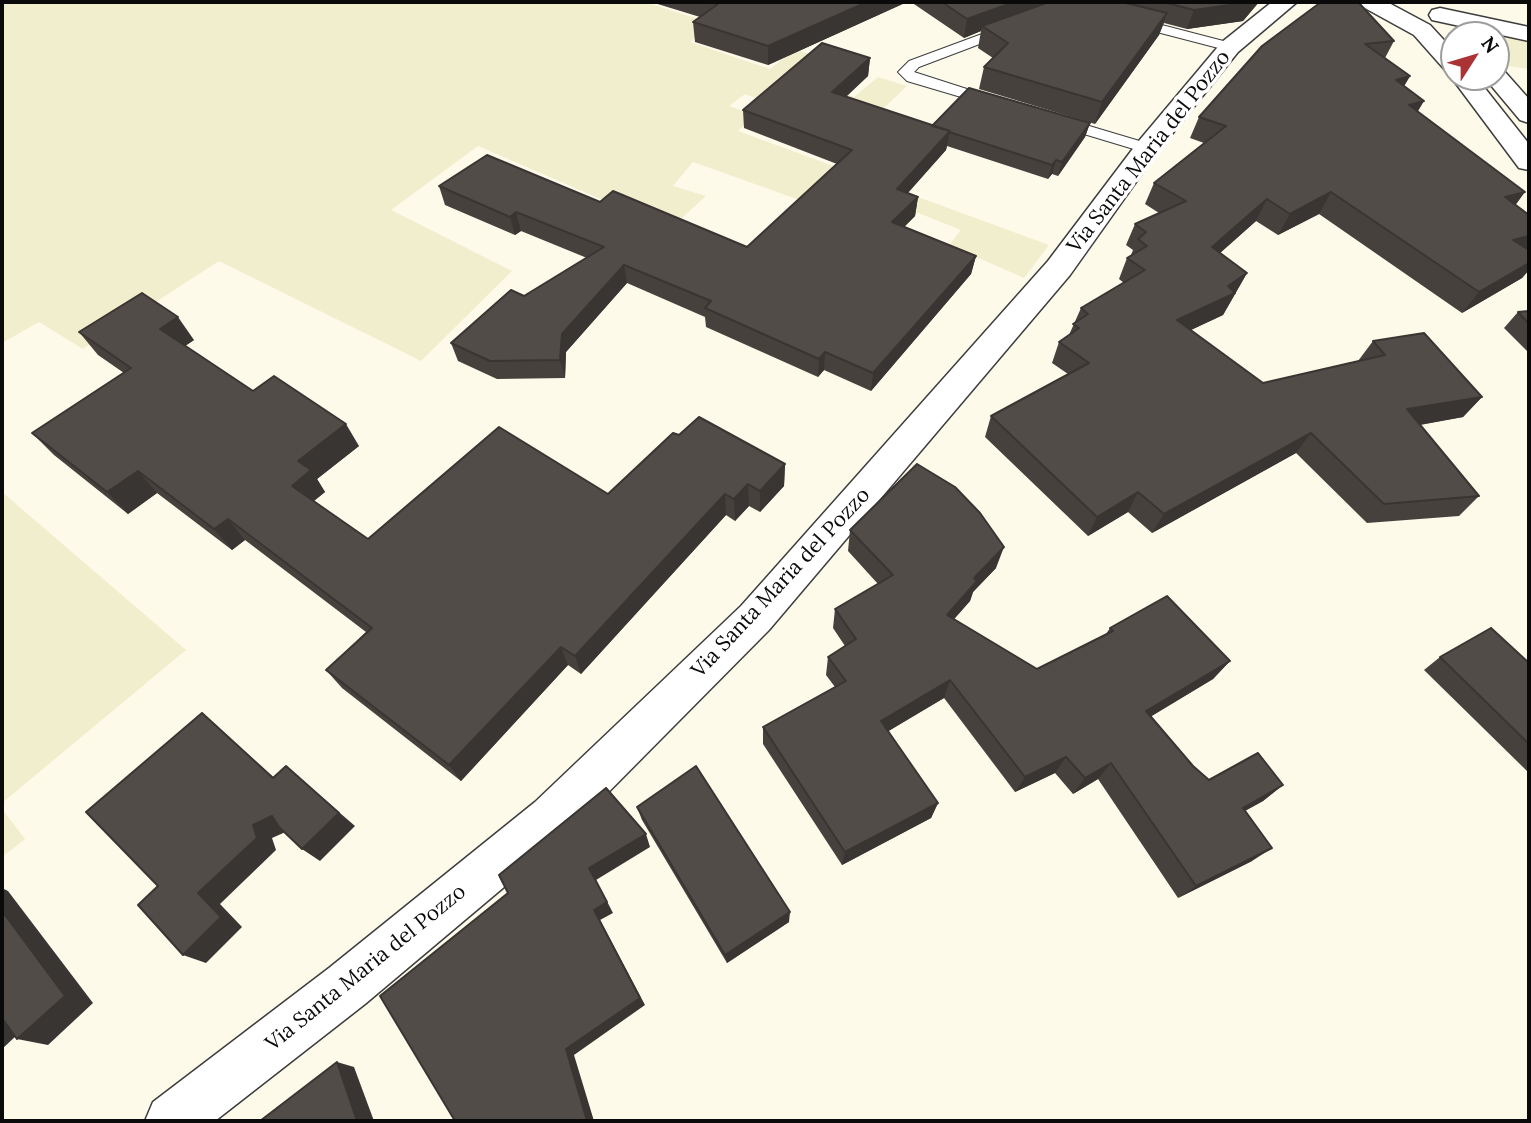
<!DOCTYPE html>
<html>
<head>
<meta charset="utf-8">
<style>
  body { margin:0 }
  #map { position:relative; width:1531px; height:1123px; overflow:hidden; background:#fdfaea; font-family:Lora,serif }
  canvas { display:block }
  .frame { position:absolute; inset:0; border:4px solid #0a0a0a; pointer-events:none }
  .north { position:absolute; left:1440px; top:21px; width:70px; height:70px; box-sizing:border-box; background:#fff; border:2px solid #9d9d9d; border-radius:50%; rotate:53deg; font-size:19px; font-weight:700; line-height:28px; text-align:center; color:#0a0a0a }
  .north::after { content:''; display:block; margin:auto; width:24px; height:32px; background:#ab3235; clip-path:polygon(50% 0,100% 100%,50% 72%,0 100%) }
</style>
</head>
<body>
<div id="map">
<canvas width="1531" height="1123"></canvas>
<div class="frame"></div>
<div class="north">N</div>
</div>
<script>
const c = document.querySelector('canvas').getContext('2d');
c.lineJoin = 'round';
function fillPath(path, color) { c.fillStyle = color; c.fill(path, 'evenodd'); }
const shape = rows => new Path2D(rows.map(r => 'M' + r).join(''));
function trace(path, color, width, dash) { c.strokeStyle = color; c.lineWidth = width; c.lineCap = dash ? 'butt' : 'round'; c.setLineDash(dash || []); c.stroke(path); }
function drawText(font, color, halo, rows, align = 'center') {
  c.font = font + ' Lora,serif'; c.lineWidth = 7; c.setLineDash([]); c.textBaseline = 'middle'; c.strokeStyle = halo; c.fillStyle = color; for (const [text, x, y, turn = 0] of rows) {
    c.save(); c.translate(x, y); c.rotate((+turn || 0) * Math.PI / 180); c.textAlign = isNaN(turn) ? turn : align; if (halo) c.strokeText(text, 0, 0); c.fillText(text, 0, 0); c.restore();
  }
}
const farmland = shape([
  [2,2,645,2,714,24,690,42,770,69,795,49,853,69,831,89,854,97,878,77,907,86,860,131,842,129,745,94,729,106,754,115,738,131,1049,245,1024,278,949,245,961,230,878,197,833,212,693,162,673,186,706,196,670,229,478,146,391,210,512,271,421,361,219,261,83,349,39,322,2,343],
  [1471,27,1529,38,1529,69,1508,66,1496,53,1496,35,1479,35],
  [2,492,186,650,2,803],
  [2,809,25,839,2,857]
]);
const service = shape([
  [1131,17,1235,44,1237,47,1230,51,1126,24,1124,21,1131,17],
  [1009,24,1014,25,1014,31,919,67,914,72,998,99,1001,102,998,105,988,105,907,81,898,72,909,61,1009,24],
  [1059,117,1153,145,1155,148,1147,153,1054,125,1051,122,1054,119,1059,117]
]);
const minor = shape([
  [1440,8,1529,27,1529,41,1432,20,1429,15,1432,10,1440,8]
]);
const tertiary = shape([
  [1272,2,1297,2,1238,52,1156,154,1070,275,769,630,567,834,365,1004,215,1121,145,1121,153,1102,329,968,535,802,741,606,1048,261,1138,142,1222,42,1272,2],
  [1360,2,1387,2,1430,25,1454,51,1454,77,1476,77,1529,144,1529,170,1519,168,1451,77,1454,72,1445,70,1414,35,1363,7,1360,2],
  [1496,70,1505,72,1529,99,1529,123,1520,120,1484,77,1496,77,1496,70]
]);
const wall = shape([
  [651,2,907,2,768,65,695,42,693,22,700,17],
  [911,2,1259,2,1243,21,1187,29,1164,23,1159,35,1095,124,979,89,984,67,993,58,978,48,981,31,964,38],
  [1394,41,1385,58,1410,76,1404,86,1418,111,1515,205,1529,215,1529,270,1522,278,1462,313,1319,214,1278,235,1256,221,1220,253,1247,273,1223,315,1191,330,1263,383,1358,361,1373,341,1482,397,1463,417,1420,425,1479,496,1459,516,1367,523,1296,453,1152,533,1128,512,1088,536,985,437,991,416,1068,374,1052,363,1059,342,1069,335,1081,308,1124,283,1119,279,1127,258,1131,255,1133,250,1126,245,1135,224,1159,213,1145,204,1154,183,1204,143,1190,138,1199,117,1262,46],
  [870,58,868,76,846,97,932,126,1090,123,1085,137,1058,176,1052,174,1048,179,947,146,946,150,908,193,918,197,915,216,904,227,976,256,971,274,871,391,824,370,818,377,706,327,705,317,627,283,566,352,565,378,497,379,458,361,451,343,524,296,587,258,521,231,515,235,445,205,439,186,600,202,747,247,837,164,744,128,743,110],
  [1529,311,1529,353,1504,328,1518,312],
  [79,332,194,340,185,346,253,391,359,446,317,479,325,492,314,501,368,539,608,494,785,464,784,486,760,512,749,506,735,521,726,515,581,674,568,665,461,781,342,688,326,670,366,632,245,540,232,550,157,493,128,514,54,455,32,433,124,373,98,355],
  [850,530,996,568,973,592,970,601,954,619,1037,669,1106,634,1110,628,1230,661,1213,679,1151,716,1193,766,1209,780,1283,785,1263,801,1245,811,1252,861,1178,898,1098,779,1073,794,1055,773,1015,792,944,698,888,731,938,803,931,818,842,865,763,744,763,727,835,687,826,675,828,657,845,646,833,628,835,609,878,584,848,551],
  [1440,657,1529,663,1529,770,1527,771,1424,670],
  [637,807,789,922,727,963,642,820]
]);
const shadedWall = shape([
  [867,2,907,2,768,65,768,46],
  [1014,2,1079,2,982,26,981,31,964,38,967,19],
  [1251,2,1259,2,1243,21,1187,29,1194,10],
  [1167,13,1159,35,1095,124,1102,102],
  [870,58,868,76,831,110,832,92],
  [1410,76,1397,98,1396,80],
  [1424,101,1411,123,1409,105],
  [1090,123,1085,137,1058,176,1062,162],
  [950,131,946,150,894,208,897,189],
  [1056,160,1052,174,1048,179,1052,165],
  [1331,192,1319,214,1278,235,1290,214],
  [1525,192,1509,214,1505,197],
  [918,197,915,216,890,241,892,222],
  [1267,199,1256,221,1202,269,1212,247],
  [516,212,521,231,515,235,510,217],
  [1529,236,1529,253,1513,240],
  [976,256,971,274,871,391,873,373],
  [1529,263,1529,270,1522,278,1462,313,1479,292],
  [624,265,627,283,566,352,565,378,560,360,562,334],
  [1247,273,1223,315,1167,341,1177,320],
  [178,317,194,340,176,352,160,329],
  [825,352,824,370,818,377,819,359],
  [1482,397,1463,417,1390,430,1407,409],
  [346,424,359,446,317,479,325,492,306,507,292,486,298,461],
  [1311,433,1296,453,1152,533,1164,514],
  [785,464,784,486,760,512,760,491],
  [138,471,157,493,128,514,107,492],
  [748,484,749,506,735,521,734,499],
  [1138,492,1128,512,1088,536,1097,517],
  [725,494,726,515,581,674,575,656],
  [228,519,245,540,232,550,214,529],
  [1004,547,996,568,973,592,970,601,941,634,947,615,974,578],
  [561,647,568,665,461,781,449,765],
  [1230,661,1213,679,1132,728,1146,711],
  [950,680,944,698,877,738,881,721],
  [202,713,221,730,291,793,273,778],
  [1066,757,1055,773,1015,792,1025,777],
  [1111,763,1098,779,1073,794,1085,778],
  [303,781,355,826,320,861,302,849],
  [1283,785,1263,801,1224,822,1243,808],
  [938,803,931,818,842,865,845,852],
  [272,816,290,830,272,838,276,850,220,904,242,927,206,963,183,955,198,893,253,825],
  [646,834,650,847,596,880,613,913,600,920,645,1005,574,1055,594,1121,587,1121,566,1049,594,910,589,868],
  [1272,848,1252,861,1178,898,1196,886],
  [2,888,8,891,93,1003,48,1045,17,1039,2,911],
  [790,912,789,922,727,963,725,955],
  [2,1015,31,1022,2,1049],
  [337,1062,354,1067,374,1121,357,1121]
]);
const building = shape([
  [711,2,867,2,768,46,693,22,718,4,711,2],
  [942,2,1014,2,967,19,942,2],
  [1049,2,1122,2,1167,13,1102,102,984,67,1008,43,982,26,1049,2],
  [1163,2,1251,2,1194,10,1163,2],
  [1321,2,1358,2,1394,41,1365,44,1410,76,1396,80,1424,101,1409,105,1525,192,1505,197,1529,215,1529,236,1513,240,1529,250,1529,263,1479,292,1331,192,1290,214,1267,199,1212,247,1247,273,1228,286,1235,293,1177,320,1263,383,1385,355,1373,341,1424,333,1482,397,1407,409,1479,496,1384,504,1311,433,1164,514,1138,492,1097,517,991,416,1089,363,1059,342,1079,328,1073,324,1088,314,1081,308,1145,270,1127,258,1147,246,1138,239,1146,232,1135,224,1186,201,1154,183,1226,126,1199,117,1262,46,1321,2],
  [822,43,870,58,832,92,950,131,897,189,918,197,892,222,976,256,873,373,825,352,819,359,705,308,711,301,624,265,562,334,560,360,490,361,451,343,511,290,524,296,604,247,516,212,510,217,439,186,487,155,600,202,613,191,747,247,852,150,743,110,822,43],
  [969,88,1090,123,1062,162,1056,160,1052,165,949,132,950,131,932,126,969,88],
  [142,293,178,317,160,329,253,391,274,376,346,424,298,461,311,470,292,486,368,539,499,427,608,494,673,433,679,435,699,417,785,464,760,491,748,484,734,499,725,494,575,656,561,647,449,765,326,670,372,628,228,519,214,529,138,471,107,492,32,433,131,368,79,332,142,293],
  [1529,311,1529,324,1518,312,1529,311],
  [917,464,955,487,980,513,1004,547,974,578,977,581,947,615,1037,669,1113,631,1110,628,1167,596,1230,661,1146,711,1193,766,1209,780,1258,753,1283,785,1243,808,1272,848,1196,886,1111,763,1085,778,1066,757,1025,777,950,680,881,721,938,803,845,852,763,727,846,681,828,657,856,639,835,609,893,575,850,530,917,464],
  [1491,628,1529,663,1529,744,1440,657,1491,628],
  [202,713,273,778,286,766,339,813,302,849,279,827,272,816,253,825,257,838,198,893,221,917,183,955,138,905,158,886,86,812,202,713],
  [696,766,790,912,725,955,637,807,696,766],
  [606,788,646,834,589,868,607,902,594,910,640,998,566,1049,587,1121,455,1121,380,996,508,893,499,875,606,788],
  [2,911,65,996,17,1039,2,1018,2,911],
  [337,1062,357,1121,260,1121,337,1062]
]);
const streetNames = [
  ["Via Santa Maria del Pozzo",1149,152,-52],
  ["Via Santa Maria del Pozzo",781,583,-47],
  ["Via Santa Maria del Pozzo",366,968,-39]
];
fillPath(farmland, '#f0eecd');
trace(service, '#3d3d3d', 2);
trace(minor, '#3d3d3d', 3);
trace(tertiary, '#3d3d3d', 3);
fillPath(service, '#fff');
fillPath(minor, '#fff');
fillPath(tertiary, '#fff');
fillPath(wall, '#47413e');
fillPath(shadedWall, '#393532');
fillPath(building, '#524c48');
trace(building, '#393532', 2);
drawText('21px', '#0a0a0a', '#fff', streetNames);
</script>
</body>
</html>
